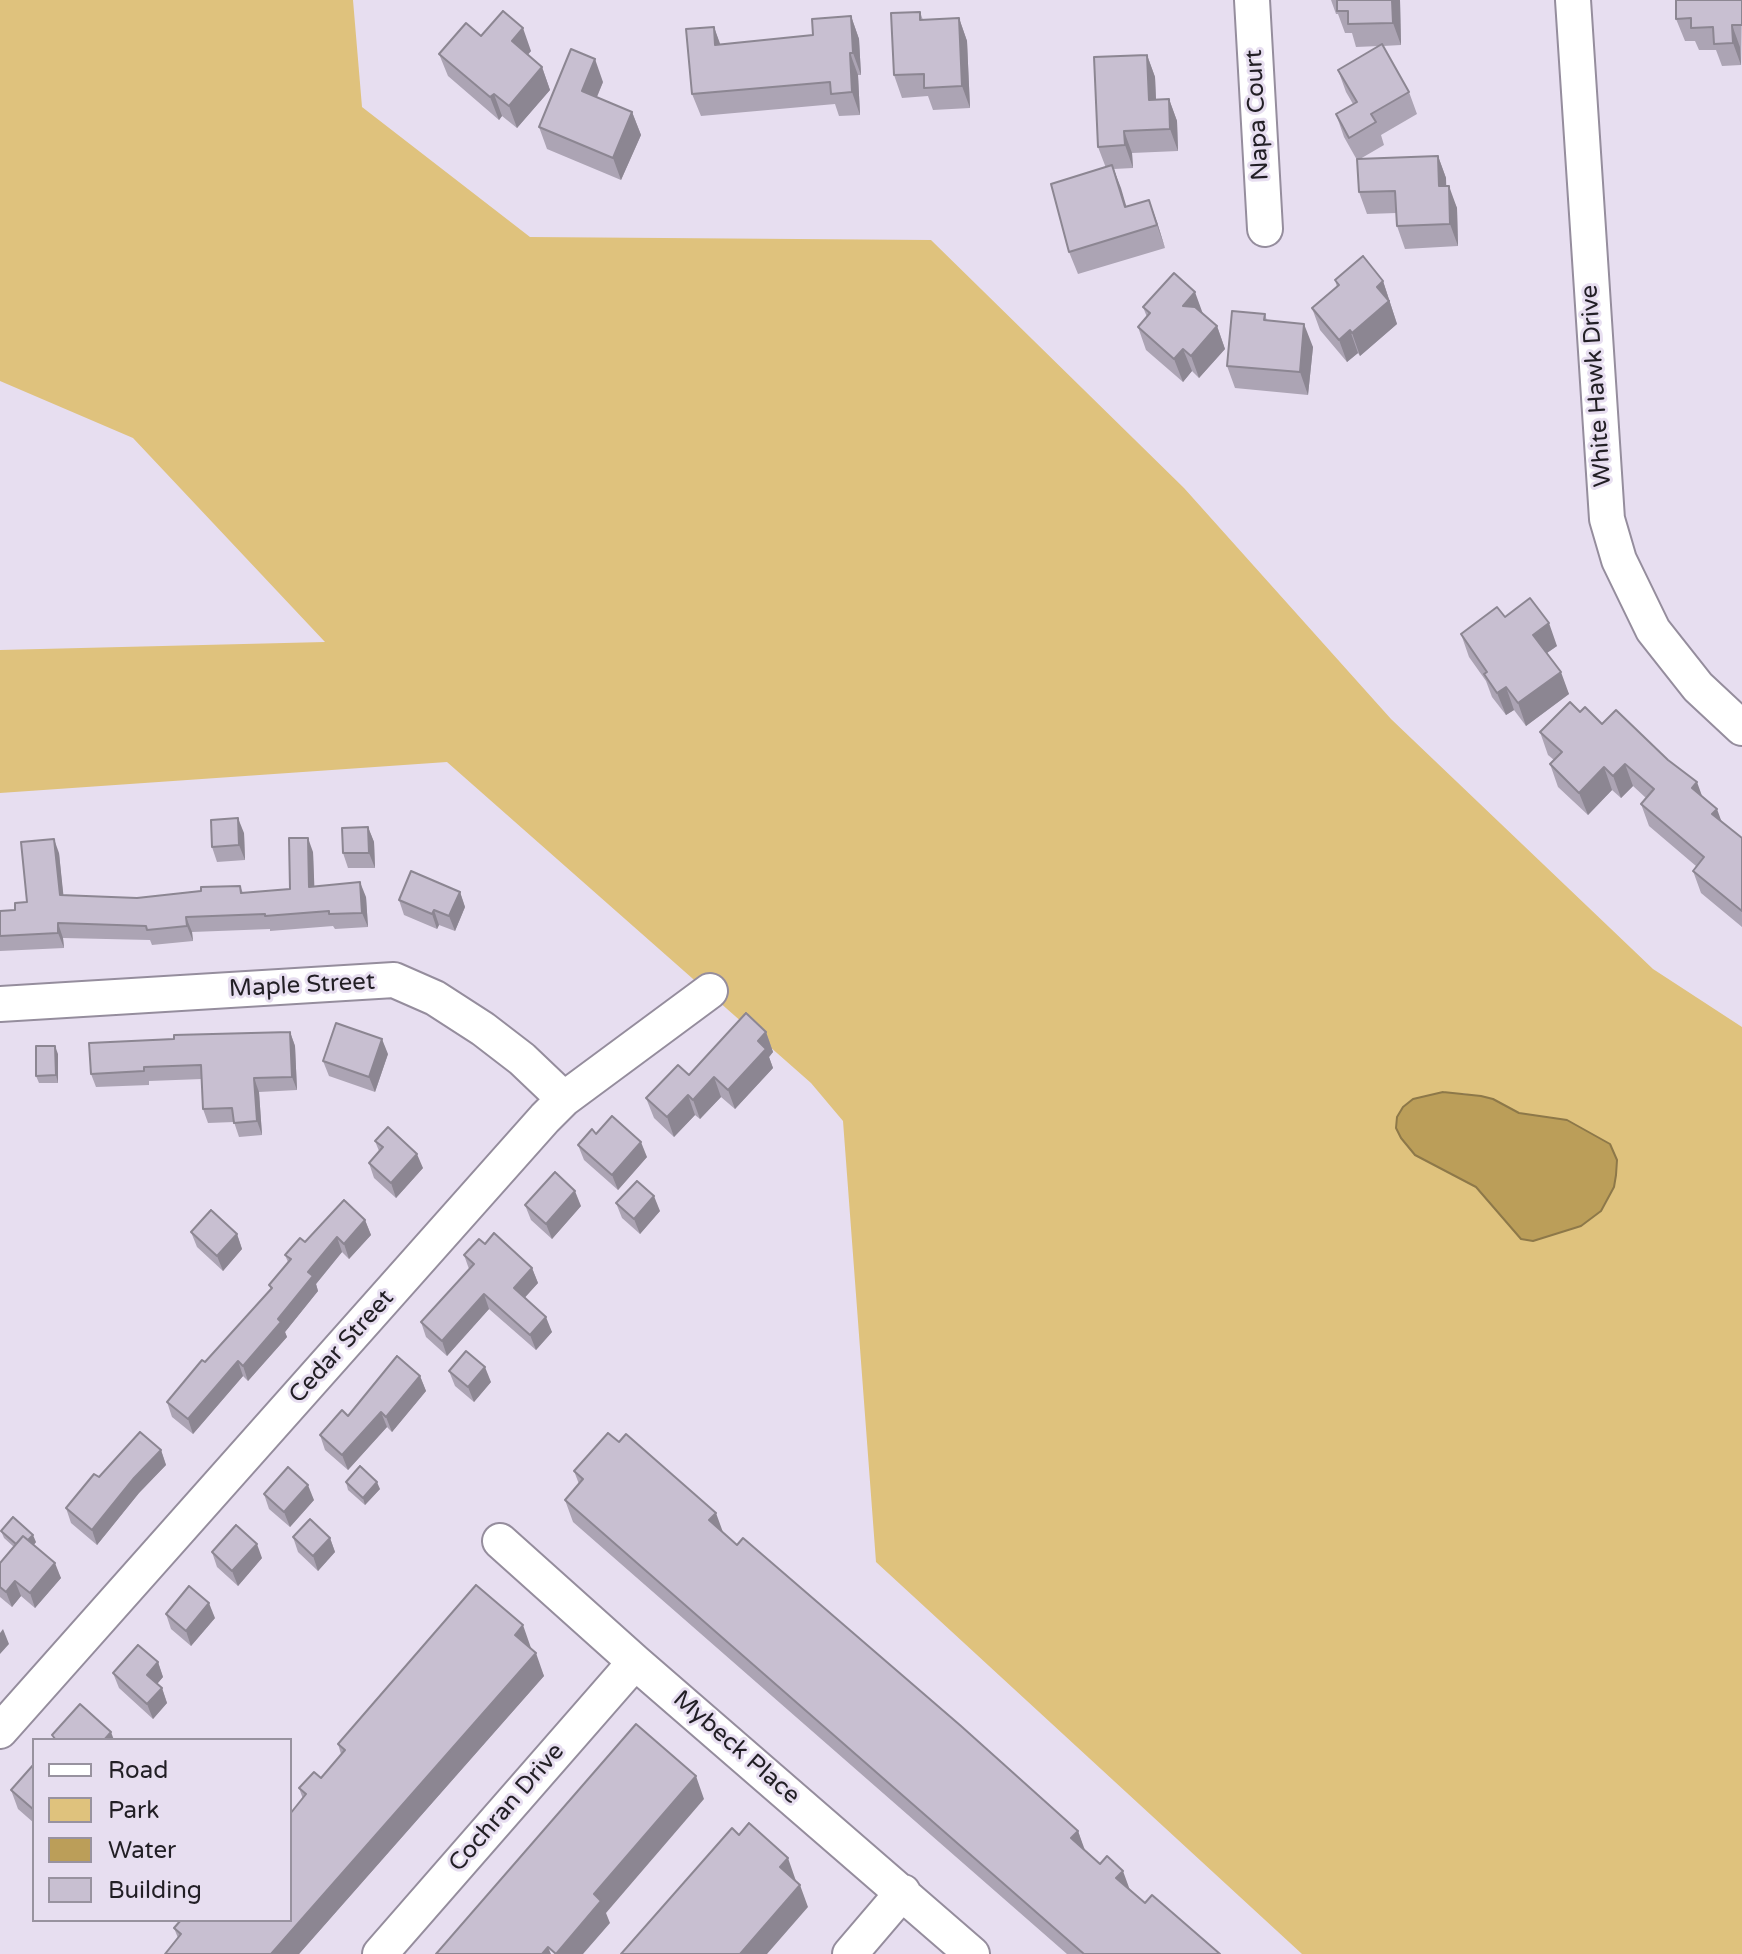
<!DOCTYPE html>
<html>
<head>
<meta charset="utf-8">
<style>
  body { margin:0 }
  #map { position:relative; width:1742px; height:1954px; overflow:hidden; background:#e7def0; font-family:"Varela Round",sans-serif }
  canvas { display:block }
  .legend { position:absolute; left:32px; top:1738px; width:260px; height:184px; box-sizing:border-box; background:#e7def0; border:2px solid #98929f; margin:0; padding:10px 14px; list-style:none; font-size:24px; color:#221f25 }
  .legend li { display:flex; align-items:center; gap:16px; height:40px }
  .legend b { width:40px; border:2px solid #98929f }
</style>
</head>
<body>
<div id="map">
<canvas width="1742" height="1954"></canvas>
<ul class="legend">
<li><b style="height:10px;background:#fff"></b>Road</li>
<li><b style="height:22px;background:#dfc27d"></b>Park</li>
<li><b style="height:22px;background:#bb9e59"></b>Water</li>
<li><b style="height:22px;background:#c8bfd1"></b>Building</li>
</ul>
</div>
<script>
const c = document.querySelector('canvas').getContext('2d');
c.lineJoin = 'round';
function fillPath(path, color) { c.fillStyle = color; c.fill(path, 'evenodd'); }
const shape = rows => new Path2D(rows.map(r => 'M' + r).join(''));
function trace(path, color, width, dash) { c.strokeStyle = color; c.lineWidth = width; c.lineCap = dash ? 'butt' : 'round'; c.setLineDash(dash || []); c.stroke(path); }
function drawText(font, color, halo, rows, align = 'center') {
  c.font = font + ' "Varela Round",sans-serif'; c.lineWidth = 6; c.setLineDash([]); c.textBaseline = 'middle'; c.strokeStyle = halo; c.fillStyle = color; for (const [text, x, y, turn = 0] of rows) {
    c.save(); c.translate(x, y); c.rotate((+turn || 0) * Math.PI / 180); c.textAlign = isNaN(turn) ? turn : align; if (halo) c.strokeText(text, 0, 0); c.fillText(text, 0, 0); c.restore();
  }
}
const green = shape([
  [0,0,353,0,362,107,530,237,931,240,1184,488,1391,719,1653,969,1742,1027,1742,1954,1302,1954,876,1562,843,1121,811,1083,447,762,0,793,0,650,325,642,133,438,0,381],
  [1462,1093,1493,1099,1519,1113,1567,1120,1608,1200,1601,1211,1581,1226,1533,1241,1476,1187,1415,1155,1401,1138]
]);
const water = shape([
  [1443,1092,1481,1096,1493,1099,1519,1113,1567,1120,1610,1144,1617,1160,1616,1175,1614,1187,1601,1211,1581,1226,1533,1241,1521,1239,1476,1187,1415,1155,1401,1138,1396,1128,1397,1117,1403,1107,1413,1099,1443,1092]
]);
const minor = shape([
  [1252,0,1265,229],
  [1573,0,1607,519,1619,560,1653,630,1698,687,1742,728],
  [0,1004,394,980,435,998,483,1029,522,1059,564,1099],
  [500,1541,635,1662,972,1954],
  [0,1731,545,1118,564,1099,710,991],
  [380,1954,635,1662],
  [850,1954,903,1892]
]);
const wall = shape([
  [1331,0,1400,0,1401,45,1383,46,1409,92,1417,114,1381,135,1384,145,1360,159,1438,156,1446,178,1446,186,1457,208,1458,246,1405,249,1397,226,1396,213,1367,214,1359,192,1357,160,1344,137,1336,114,1353,104,1346,92,1338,70,1379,46,1356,47,1352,33,1345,33,1338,14,1336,14],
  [1742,0,1741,65,1722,66,1716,50,1699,50,1695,41,1685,41,1676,19],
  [920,12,923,20,959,18,967,41,970,108,933,110,928,96,902,98,894,75],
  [851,16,859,39,861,75,858,75,860,115,839,116,835,104,701,116,692,94,714,27,720,45,813,35],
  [481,36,531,51,527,55,542,67,550,90,517,128,502,116,499,120,448,76,439,54],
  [1147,55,1155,77,1156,100,1169,99,1177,121,1178,151,1132,153,1133,168,1114,169,1126,207,1157,222,1165,248,1078,274,1069,252,1106,168,1098,147],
  [603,82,597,97,632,112,641,135,621,180,547,149,539,127],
  [1335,280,1383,281,1397,324,1360,356,1358,353,1347,362,1320,330,1312,308,1337,287],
  [1143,307,1203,314,1217,326,1225,349,1199,378,1192,371,1183,382,1146,350,1138,327,1147,317],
  [1265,314,1267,321,1313,347,1308,395,1235,388,1227,366],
  [1505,617,1557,646,1547,653,1569,694,1526,726,1514,710,1506,715,1492,697,1486,681,1469,657,1461,634],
  [1580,712,1602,724,1702,796,1722,822,1742,838,1742,927,1701,893,1693,871,1696,866,1649,826,1641,804,1646,798,1633,786,1621,798,1612,790,1588,815,1558,787,1550,764,1554,760,1548,755,1540,732],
  [368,827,374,842,375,868,348,868,343,853],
  [244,833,245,860,217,862,212,847],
  [313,852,314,886,366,897,368,927,335,929,333,926,270,931,270,929,192,932,193,941,152,945,150,940,63,938,64,948,0,951,0,911,15,910,27,902,59,853,63,895,137,898,240,886,243,893,290,889],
  [460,892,465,907,455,931,439,925,437,929,404,915,399,900],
  [290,1032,295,1046,297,1090,259,1092,262,1135,239,1137,234,1122,208,1123,203,1109,202,1079,149,1081,149,1085,96,1087,91,1074,174,1039],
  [766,1032,773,1052,769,1057,773,1068,735,1109,721,1097,700,1119,695,1115,674,1137,654,1118,646,1098],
  [58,1054,58,1083,39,1083,36,1076],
  [388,1054,375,1092,329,1076,323,1061],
  [596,1134,647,1157,618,1190,584,1160,578,1145],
  [375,1141,423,1168,396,1198,374,1178,369,1163,379,1151],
  [616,1203,660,1211,640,1234,622,1218],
  [525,1205,581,1206,552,1239,531,1220],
  [365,1220,371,1235,349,1259,342,1252,316,1284,318,1291,285,1332,287,1337,248,1381,243,1376,193,1434,172,1417,167,1402,205,1362,271,1289,269,1285,288,1262,285,1255,305,1242],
  [191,1232,237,1234,242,1249,223,1271,197,1247],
  [485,1244,532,1268,538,1283,525,1297,552,1332,536,1350,489,1309,447,1356,426,1337,421,1322,469,1269,464,1255],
  [449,1371,491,1382,474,1402,455,1386],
  [420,1376,426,1391,392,1432,387,1427,348,1470,325,1450,320,1435,348,1416],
  [161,1450,166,1465,139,1493,97,1545,71,1523,66,1508,99,1477],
  [574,1471,723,1533,1078,1831,1084,1850,1145,1903,1220,1954,1067,1954,573,1522,565,1500,579,1484],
  [346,1482,380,1489,365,1505,348,1490],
  [264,1494,314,1500,290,1527,269,1509],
  [1,1531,36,1542,34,1545,61,1578,35,1608,21,1596,12,1607,0,1597,0,1563,14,1547,4,1538],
  [293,1537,330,1538,335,1552,318,1571,298,1552],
  [212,1552,262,1558,238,1586,217,1567],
  [166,1614,215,1618,191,1646,171,1629],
  [531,1648,544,1676,299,1954,165,1954,178,1938,174,1928,290,1920,303,1799,299,1788,321,1778,341,1754,338,1744],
  [158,1662,163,1677,157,1684,162,1688,167,1703,153,1719,119,1688,113,1673],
  [34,1764,34,1823,18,1809,11,1790]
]);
const shadedWall = shape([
  [1392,0,1400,0,1401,45,1393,23],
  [851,16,859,39,861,75,853,53],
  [959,18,967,41,970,108,962,86],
  [1732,25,1740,47,1741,65,1733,43],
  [714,27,722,49,715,45],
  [523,28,531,51,520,64,512,41],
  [850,53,858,75,860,115,852,92],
  [1147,55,1155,77,1157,122,1149,100],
  [595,59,603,82,590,113,582,91],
  [542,67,550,90,517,128,509,106],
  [494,94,502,116,499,120,490,97],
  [1169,99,1177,121,1178,151,1170,129],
  [632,112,641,135,621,180,613,158],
  [1124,131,1132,153,1133,168,1125,145],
  [1438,156,1446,178,1447,209,1439,186],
  [1112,165,1121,188,1133,229,1125,207],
  [1449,186,1457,208,1458,246,1450,224],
  [1149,200,1157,222,1165,248,1157,225],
  [1383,281,1397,324,1360,356,1352,333,1377,287],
  [1195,292,1203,314,1183,306],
  [1304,324,1313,347,1308,395,1300,372],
  [1217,326,1225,349,1199,378,1191,356],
  [1350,330,1358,353,1347,362,1339,340],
  [1183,349,1192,371,1183,382,1174,359],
  [1549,623,1557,646,1541,657,1533,635],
  [1561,672,1569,694,1526,726,1518,703],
  [1506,687,1514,710,1506,715,1497,693],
  [1625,764,1633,786,1621,798,1613,776],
  [1604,767,1612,790,1588,815,1579,793],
  [1697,782,1705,804,1692,788],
  [1717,809,1725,831,1712,814],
  [238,818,244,833,245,860,239,845],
  [368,827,374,842,375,868,369,853],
  [308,838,313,852,315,902,309,887],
  [54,839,59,853,65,910,60,895],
  [360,882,366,897,368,927,362,913],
  [460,892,465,907,455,931,449,916],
  [434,910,439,925,437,929,432,914],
  [186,917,192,932,193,941,187,926],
  [58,923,63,938,64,948,58,933],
  [290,1032,295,1046,297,1090,292,1077],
  [766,1032,773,1052,769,1057,773,1068,735,1109,728,1090,758,1041],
  [382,1039,388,1054,375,1092,369,1077],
  [55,1046,58,1054,58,1083,56,1075],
  [714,1077,721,1097,700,1119,693,1100],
  [254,1078,259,1092,262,1135,257,1121],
  [688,1095,695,1115,674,1137,667,1117],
  [641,1142,647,1157,618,1190,612,1175],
  [417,1154,423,1168,396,1198,391,1183],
  [575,1191,581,1206,552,1239,546,1224],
  [654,1196,660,1211,640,1234,634,1219],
  [365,1220,371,1235,349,1259,344,1244],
  [237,1234,242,1249,223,1271,217,1256],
  [337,1237,342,1252,316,1284,318,1291,285,1332,287,1337,248,1381,243,1366,278,1319,308,1272],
  [532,1268,538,1283,520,1303,514,1288],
  [484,1294,489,1309,447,1356,442,1341],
  [546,1317,552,1332,536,1350,530,1335],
  [238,1361,243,1376,193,1434,188,1419],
  [485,1367,491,1382,474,1402,468,1387],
  [420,1376,426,1391,392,1432,386,1417],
  [381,1412,387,1427,348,1470,342,1455],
  [161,1450,166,1465,139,1493,97,1545,92,1530,134,1478],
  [377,1482,380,1489,365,1505,363,1498],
  [308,1485,314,1500,290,1527,284,1512],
  [716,1513,724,1535,709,1520],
  [33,1535,36,1542,24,1556,21,1549],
  [330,1538,335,1552,318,1571,313,1556],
  [257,1544,262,1558,238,1586,232,1571],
  [55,1563,61,1578,35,1608,30,1593],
  [15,1581,21,1596,12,1607,6,1592],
  [209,1603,215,1618,191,1646,186,1631],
  [523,1625,531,1648,523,1657,515,1635],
  [3,1629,9,1644,0,1654,0,1633],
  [536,1653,544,1676,299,1954,271,1954],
  [158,1662,163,1677,152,1690,147,1675],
  [162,1688,167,1703,153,1719,147,1704],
  [111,1732,114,1740,104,1740],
  [696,1776,704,1799,606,1913,610,1923,583,1954,556,1954,594,1894],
  [1078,1831,1086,1853,1071,1838],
  [788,1858,796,1881,788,1890,780,1867],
  [1123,1871,1131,1893,1116,1878],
  [800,1885,808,1907,767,1954,740,1954],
  [548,1947,551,1954,542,1954]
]);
const building = shape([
  [1337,0,1392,0,1393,23,1348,24,1348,11,1337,11,1337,0],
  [1676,0,1742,0,1742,25,1732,25,1733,43,1714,44,1713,27,1691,28,1691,18,1676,19,1676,0],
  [503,11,523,28,512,41,542,67,509,106,494,94,490,97,439,54,466,23,481,36,503,11],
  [920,12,920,20,959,18,962,86,924,88,924,74,894,75,891,13,920,12],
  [851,16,853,53,850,53,852,92,831,94,830,82,692,94,686,29,714,27,715,45,813,35,812,19,851,16],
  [1382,44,1409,92,1371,114,1376,122,1349,138,1336,114,1357,102,1338,70,1382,44],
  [571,49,595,59,582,91,632,112,613,158,539,127,571,49],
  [1147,55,1149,100,1169,99,1170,129,1124,131,1125,145,1098,147,1094,57,1147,55],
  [1438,156,1439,186,1449,186,1450,224,1397,226,1395,191,1359,192,1357,159,1438,156],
  [1112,165,1125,207,1149,200,1157,225,1069,252,1051,184,1112,165],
  [1363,256,1383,281,1377,287,1389,301,1352,333,1350,330,1339,340,1312,308,1339,285,1335,280,1363,256],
  [1174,273,1195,292,1183,306,1195,307,1217,326,1191,356,1183,349,1174,359,1138,327,1150,313,1143,307,1174,273],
  [1232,311,1265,314,1264,320,1304,324,1300,372,1227,366,1232,311],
  [1530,598,1549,623,1533,635,1561,672,1518,703,1506,687,1497,693,1484,674,1487,672,1461,634,1497,607,1505,617,1530,598],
  [1570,702,1580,712,1585,707,1602,724,1616,710,1668,760,1697,782,1692,788,1717,809,1712,814,1742,838,1742,911,1693,871,1704,857,1641,804,1654,789,1625,764,1613,776,1604,767,1579,793,1550,764,1562,752,1540,732,1570,702],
  [238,818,239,845,212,847,211,820,238,818],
  [368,827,369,853,343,853,342,828,368,827],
  [289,838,308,838,309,887,360,882,362,913,329,914,329,911,265,916,265,914,186,917,187,926,147,930,146,926,58,923,58,933,0,936,0,911,15,910,15,903,27,902,21,842,54,839,60,895,137,898,201,891,201,887,240,886,241,893,290,889,289,838],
  [411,871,460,892,449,916,434,910,432,914,399,900,411,871],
  [746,1013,766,1032,758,1041,766,1049,728,1090,714,1077,693,1100,688,1095,667,1117,646,1098,678,1065,689,1075,746,1013],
  [336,1023,382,1039,369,1077,323,1061,336,1023],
  [290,1032,292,1077,254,1078,257,1121,234,1123,232,1108,203,1109,201,1065,144,1067,144,1071,91,1074,89,1043,174,1039,174,1035,290,1032],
  [36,1046,55,1046,56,1075,36,1076,36,1046],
  [612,1116,641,1142,612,1175,578,1145,592,1129,596,1134,612,1116],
  [388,1127,417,1154,391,1183,369,1163,383,1147,375,1141,388,1127],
  [555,1172,575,1191,546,1224,525,1205,555,1172],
  [637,1181,654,1196,634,1219,616,1203,637,1181],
  [344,1200,365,1220,344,1244,337,1237,308,1272,313,1276,278,1319,281,1322,243,1366,238,1361,188,1419,167,1402,202,1360,205,1362,272,1288,269,1285,291,1259,285,1255,300,1238,305,1242,344,1200],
  [211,1210,237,1234,217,1256,191,1232,211,1210],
  [494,1233,532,1268,514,1288,546,1317,530,1335,484,1294,442,1341,421,1322,474,1264,464,1255,479,1239,485,1244,494,1233],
  [466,1351,485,1367,468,1387,449,1371,466,1351],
  [397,1356,420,1376,386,1417,381,1412,342,1455,320,1435,342,1410,348,1416,397,1356],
  [140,1432,161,1450,134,1478,92,1530,66,1508,94,1474,99,1477,140,1432],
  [608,1433,619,1442,626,1434,716,1513,709,1520,737,1545,743,1538,961,1726,1078,1831,1071,1838,1100,1864,1107,1856,1123,1871,1116,1878,1145,1903,1152,1895,1220,1954,1084,1954,565,1500,583,1479,574,1471,608,1433],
  [360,1466,377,1482,363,1498,346,1482,360,1466],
  [288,1467,308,1485,284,1512,264,1494,288,1467],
  [13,1517,33,1535,28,1540,23,1536,16,1544,1,1531,13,1517],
  [310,1519,330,1538,313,1556,293,1537,310,1519],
  [236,1525,257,1544,232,1571,212,1552,236,1525],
  [23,1536,55,1563,30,1593,15,1581,6,1592,0,1587,0,1563,23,1536],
  [476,1585,523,1625,515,1635,536,1653,271,1954,165,1954,181,1934,174,1928,181,1920,290,1920,290,1814,306,1794,299,1788,314,1772,321,1778,345,1750,338,1744,476,1585],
  [189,1586,209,1603,186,1631,166,1614,189,1586],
  [138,1645,158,1662,147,1675,162,1688,147,1704,113,1673,138,1645],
  [80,1704,111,1732,104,1740,56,1740,52,1735,80,1704],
  [636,1724,696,1776,594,1894,601,1901,556,1954,548,1947,542,1954,436,1954,636,1724],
  [34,1764,34,1810,11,1790,34,1764],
  [749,1823,788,1858,780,1867,800,1885,740,1954,621,1954,732,1828,739,1835,749,1823]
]);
const streetNames = [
  ["Napa Court",1258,115,-93],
  ["White Hawk Drive",1597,386,-94],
  ["Maple Street",302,986,-3],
  ["Cedar Street",342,1347,-48],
  ["Mybeck Place",736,1748,41],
  ["Cochran Drive",507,1808,-49]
];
fillPath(green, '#dfc27d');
fillPath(water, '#bb9e59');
trace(water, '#8d7849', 2);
trace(minor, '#958d9d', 38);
trace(minor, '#fff', 34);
fillPath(wall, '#aca4b4');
fillPath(shadedWall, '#8c8692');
fillPath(building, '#c8bfd1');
trace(building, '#8c8692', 2);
drawText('24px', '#221f25', '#e7def0', streetNames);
</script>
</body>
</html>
